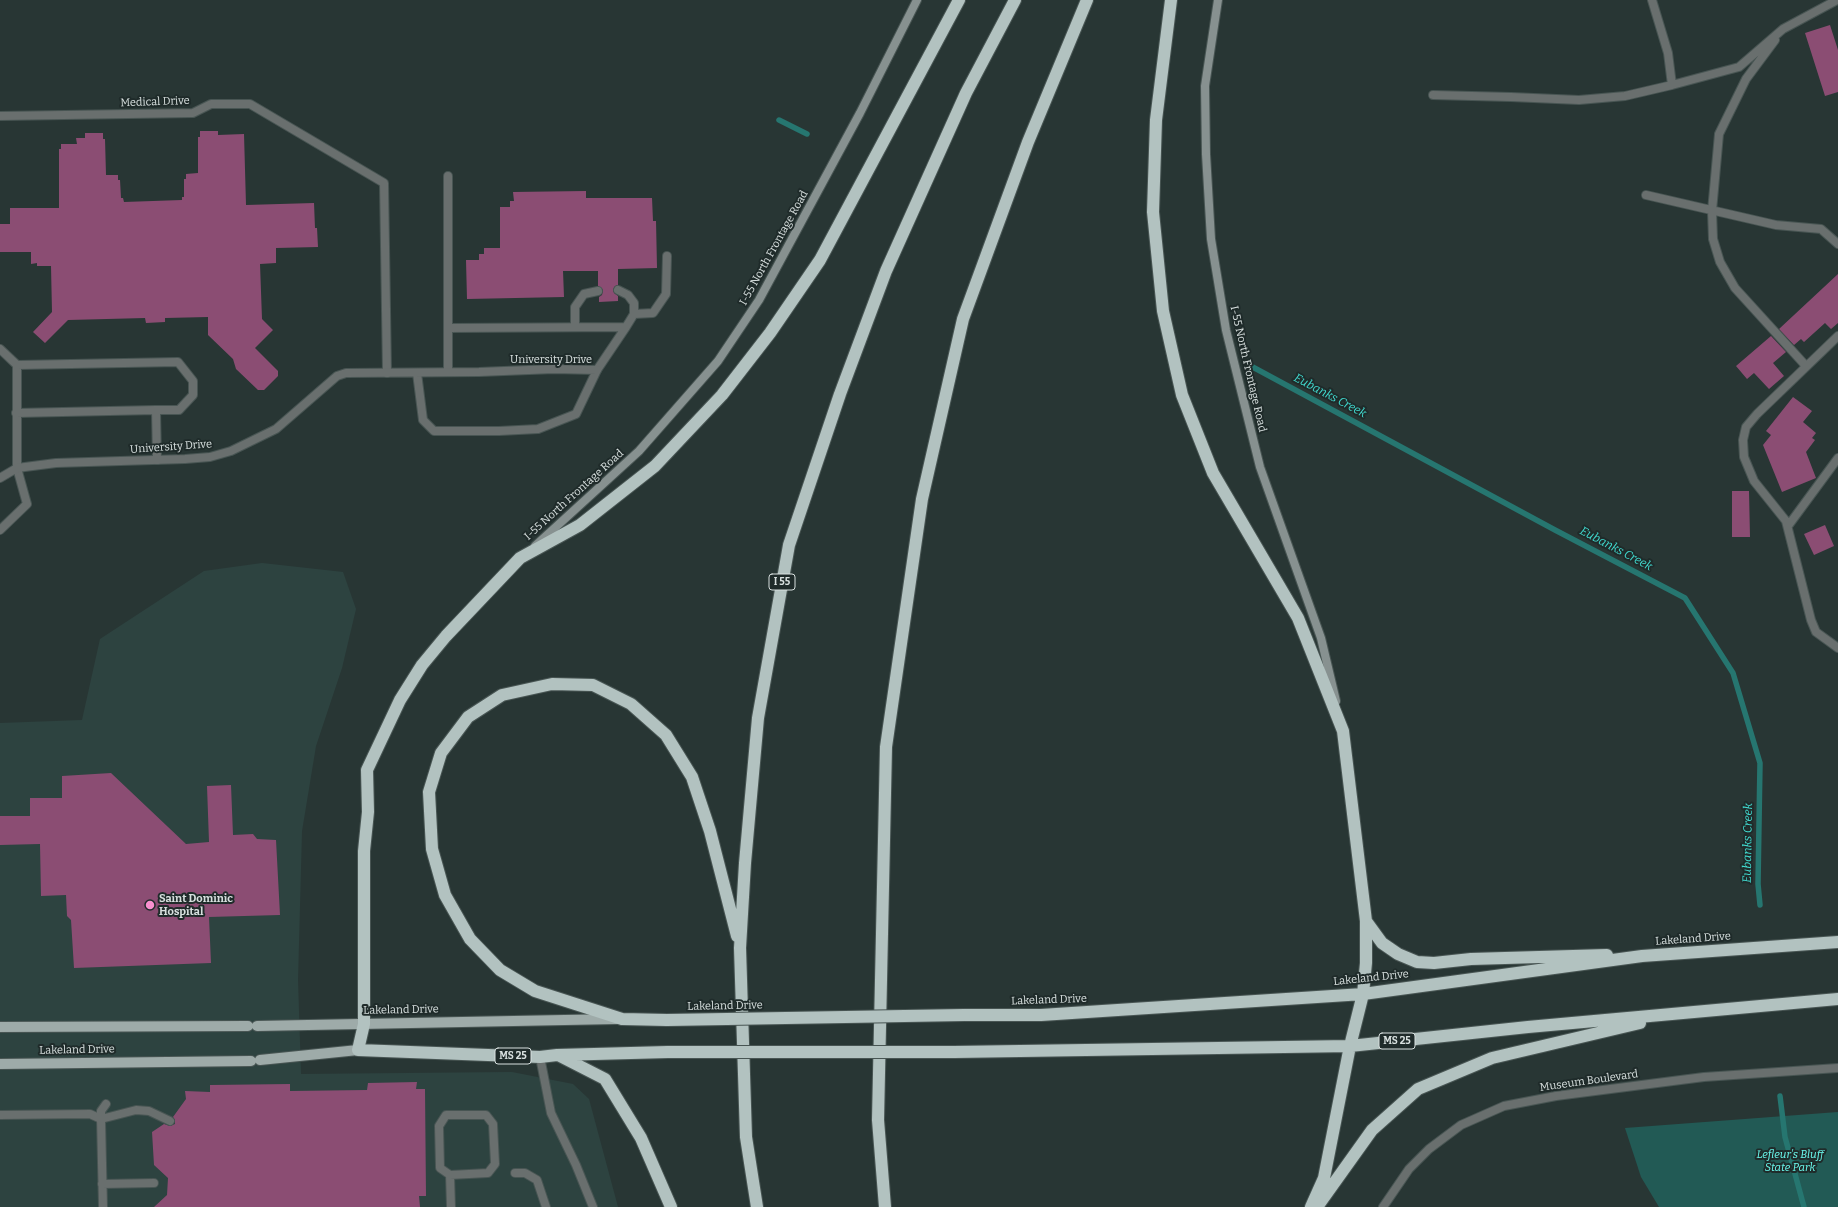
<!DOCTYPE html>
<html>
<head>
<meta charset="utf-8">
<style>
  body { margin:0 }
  canvas { display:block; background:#283634 }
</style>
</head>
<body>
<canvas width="1838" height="1207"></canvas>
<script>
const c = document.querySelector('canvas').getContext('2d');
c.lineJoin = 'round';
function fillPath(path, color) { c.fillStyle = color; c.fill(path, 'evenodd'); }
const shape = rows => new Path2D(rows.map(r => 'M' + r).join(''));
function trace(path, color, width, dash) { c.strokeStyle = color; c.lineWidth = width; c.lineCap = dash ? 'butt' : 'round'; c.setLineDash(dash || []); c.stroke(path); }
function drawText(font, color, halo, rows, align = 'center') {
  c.font = font + ' Bitter,serif'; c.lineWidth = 4; c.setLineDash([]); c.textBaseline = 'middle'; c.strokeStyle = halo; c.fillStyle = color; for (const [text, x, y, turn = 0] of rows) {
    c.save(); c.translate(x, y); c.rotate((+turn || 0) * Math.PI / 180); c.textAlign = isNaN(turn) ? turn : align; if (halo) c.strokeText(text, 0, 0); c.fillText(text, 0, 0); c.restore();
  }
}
const built = shape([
  [262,563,343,572,356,609,342,668,316,746,302,831,298,980,301,1074,512,1072,573,1084,589,1099,618,1207,0,1207,0,723,82,720,100,639,204,571]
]);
const green = shape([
  [1838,1112,1838,1207,1659,1207,1641,1177,1625,1128]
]);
const stream = shape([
  [779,120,807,134],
  [1249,365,1555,530,1685,598,1733,673,1760,763,1758,884,1760,905],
  [1780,1096,1785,1137,1804,1207]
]);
const building = shape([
  [1830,25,1838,50,1838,92,1825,96,1805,33],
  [200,131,218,131,218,135,244,134,246,205,314,203,315,228,317,228,318,247,276,248,276,263,260,264,262,319,273,330,255,348,278,371,278,376,264,390,258,390,236,369,233,359,208,335,208,317,165,318,165,322,146,323,145,318,68,320,45,343,33,332,52,312,51,266,37,266,37,263,31,264,31,252,0,252,0,224,10,224,10,208,59,208,59,149,61,149,61,144,77,144,76,138,85,138,85,133,103,133,103,139,105,139,106,175,118,175,118,180,120,180,121,198,123,198,124,202,182,200,182,197,184,197,184,179,186,179,186,174,198,173,198,137,200,137],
  [586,191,586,198,652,198,653,221,656,221,657,268,618,269,618,285,615,286,613,290,614,293,618,296,618,301,599,302,599,297,602,295,603,290,598,286,598,271,563,271,564,297,467,299,466,260,479,260,479,254,484,254,484,248,500,248,500,207,510,207,510,201,514,201,513,192],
  [1838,274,1838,323,1831,329,1825,323,1804,342,1801,339,1794,345,1779,329],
  [1771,336,1786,352,1773,363,1784,376,1769,389,1754,373,1747,379,1736,366],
  [1793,397,1812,411,1803,422,1816,433,1812,438,1815,440,1806,452,1816,478,1782,492,1763,445,1771,435,1766,431],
  [1732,491,1749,491,1750,537,1732,537],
  [1825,525,1834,546,1814,555,1804,534],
  [111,773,186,844,209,842,207,786,231,785,233,835,253,834,257,839,276,840,280,915,209,917,211,963,74,968,71,920,67,916,66,895,41,896,40,844,0,845,0,816,30,816,30,798,62,798,62,776],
  [417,1082,416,1089,425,1089,426,1196,419,1196,420,1207,154,1207,167,1195,168,1178,154,1165,152,1132,164,1124,170,1126,175,1124,175,1120,173,1117,186,1099,185,1091,210,1092,210,1085,290,1084,290,1091,367,1090,368,1083]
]);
const lane = shape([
  [1652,0,1668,53,1672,85],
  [1775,40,1746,79,1719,134,1712,211,1713,239,1720,262,1735,288,1806,366],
  [1433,95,1511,97,1579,100,1625,96,1672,85,1739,67,1783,29,1837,0],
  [0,116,193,113,211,104,250,104,384,183,387,373],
  [1646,195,1776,225,1821,229,1838,244],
  [618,290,628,295,634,303,634,314,626,327],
  [634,314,653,313,666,294,667,256],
  [575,327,575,307,584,294,598,291],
  [448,328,626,327,597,370],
  [1838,336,1757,414,1746,427,1743,440,1744,457,1754,481,1786,521,1811,620,1816,632,1838,648],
  [0,349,17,365,17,468,27,504,0,530],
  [17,365,178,362,193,381,193,395,179,410,156,410],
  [448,372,448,176],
  [16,413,156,410,157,460],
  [1788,526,1838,458],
  [540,1057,551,1113,576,1165,593,1207],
  [0,1115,90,1114,101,1119,136,1110,149,1111,170,1121],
  [515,1173,525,1173,537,1180,546,1207],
  [450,1175,488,1173,495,1164,493,1124,486,1115,446,1115,439,1126,440,1168,450,1175,451,1207],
  [102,1184,154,1183],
  [103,1207,101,1119,101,1111,106,1104]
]);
const street = shape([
  [0,478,17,468,56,463,185,459,210,457,231,451,276,429,337,376,346,373,479,372,554,369,597,370,576,414,538,429,499,431,434,431,423,420,417,373],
  [1383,1207,1409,1169,1429,1149,1461,1125,1504,1106,1556,1096,1704,1077,1838,1068]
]);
const secondary = shape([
  [1218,0,1205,86,1206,154,1211,239,1226,330,1260,467,1321,638,1336,701],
  [535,546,639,451,718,361,759,300,860,113,917,0]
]);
const primary = shape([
  [257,1026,616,1019],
  [0,1027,248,1026],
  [260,1060,358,1050],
  [0,1064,251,1061]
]);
const highway = shape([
  [1171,0,1156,120,1153,212,1163,311,1182,395,1213,473,1298,618,1343,731,1366,921,1366,963,1363,994,1350,1046,1324,1178,1311,1207],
  [1366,921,1382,943,1398,954,1417,962,1434,963,1471,959,1607,955],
  [964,1015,1041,1015,1363,994,1642,956,1838,942],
  [667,1020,622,1019,535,991,500,970,470,939,445,895,432,849,429,792,441,753,468,717,502,695,552,684,593,685,631,704,666,735,692,777,710,831,737,936],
  [668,1052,557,1055,540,1057,358,1050,364,1024,364,851,368,812,367,770,400,700,422,665,446,636,520,558,580,525,655,466,722,395,770,333,820,260,959,0],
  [954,1052,1350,1046,1528,1027,1838,999],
  [560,1056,605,1079,641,1138,671,1207],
  [757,1207,746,1137,740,948,745,863,758,718,789,545,840,394,886,271,966,93,1015,0],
  [885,1207,878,1120,886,747,922,499,963,319,1028,142,1087,0],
  [1317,1207,1372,1130,1418,1089,1492,1058,1640,1023]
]);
const highwayBridge = shape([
  [667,1020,964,1015],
  [668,1052,954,1052]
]);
const markers = [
  [150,905,5,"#f790ce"]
];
const shields = [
  [782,582,26],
  [1397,1041,36],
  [513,1056,36]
];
const shieldNames = [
  ["I 55",782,582],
  ["MS 25",1397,1041],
  ["MS 25",513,1056]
];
const streetNames = [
  ["Medical Drive",155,102,-2],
  ["I-55 North Frontage Road",774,248,-61],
  ["University Drive",551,360],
  ["I-55 North Frontage Road",1248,369,77],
  ["University Drive",171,447,-4],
  ["I-55 North Frontage Road",574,495,-42],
  ["Lakeland Drive",1693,939,-4],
  ["Lakeland Drive",1371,978,-6],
  ["Lakeland Drive",1049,1000,-2],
  ["Lakeland Drive",725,1006,-1],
  ["Lakeland Drive",401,1010,-1],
  ["Lakeland Drive",77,1050,-1],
  ["Museum Boulevard",1589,1081,-8]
];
const poiNames = [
  ["Saint Dominic",159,899],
  ["Hospital",159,912]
];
const parkNames = [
  ["Lefleur's Bluff",1790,1155],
  ["State Park",1790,1168]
];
const waterNames = [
  ["Eubanks Creek",1330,396,28],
  ["Eubanks Creek",1616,549,28],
  ["Eubanks Creek",1748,843,-89]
];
fillPath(built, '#2d4340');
fillPath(green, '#225a55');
trace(stream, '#267670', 5.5);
fillPath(building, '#8b4d73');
trace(lane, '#485553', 10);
trace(street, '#485553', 10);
trace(secondary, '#485553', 10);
trace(primary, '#485553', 12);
trace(highway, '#485553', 14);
trace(lane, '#696f6e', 8);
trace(street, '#696f6e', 8);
trace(secondary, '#879190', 8);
trace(primary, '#9eaba9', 10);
trace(highway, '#b2c2c0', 12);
trace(highwayBridge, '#485553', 14, []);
trace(highwayBridge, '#b2c2c0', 12);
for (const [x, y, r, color] of markers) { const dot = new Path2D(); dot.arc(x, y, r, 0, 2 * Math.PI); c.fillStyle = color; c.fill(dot); trace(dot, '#1f2b2a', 1.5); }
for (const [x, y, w] of shields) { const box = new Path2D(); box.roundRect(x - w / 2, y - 8, w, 16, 3); c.fillStyle = '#1f2b2a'; c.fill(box); trace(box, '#d8e0df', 1); }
drawText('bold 10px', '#d8e0df', null, shieldNames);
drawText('11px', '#d8e0df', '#1f2b2a', streetNames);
drawText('bold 11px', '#d8e0df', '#1f2b2a', poiNames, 'left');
drawText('italic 11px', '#6bfcf0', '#1f2b2a', parkNames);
drawText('italic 12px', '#41dacf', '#1f2b2a', waterNames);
</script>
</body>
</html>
